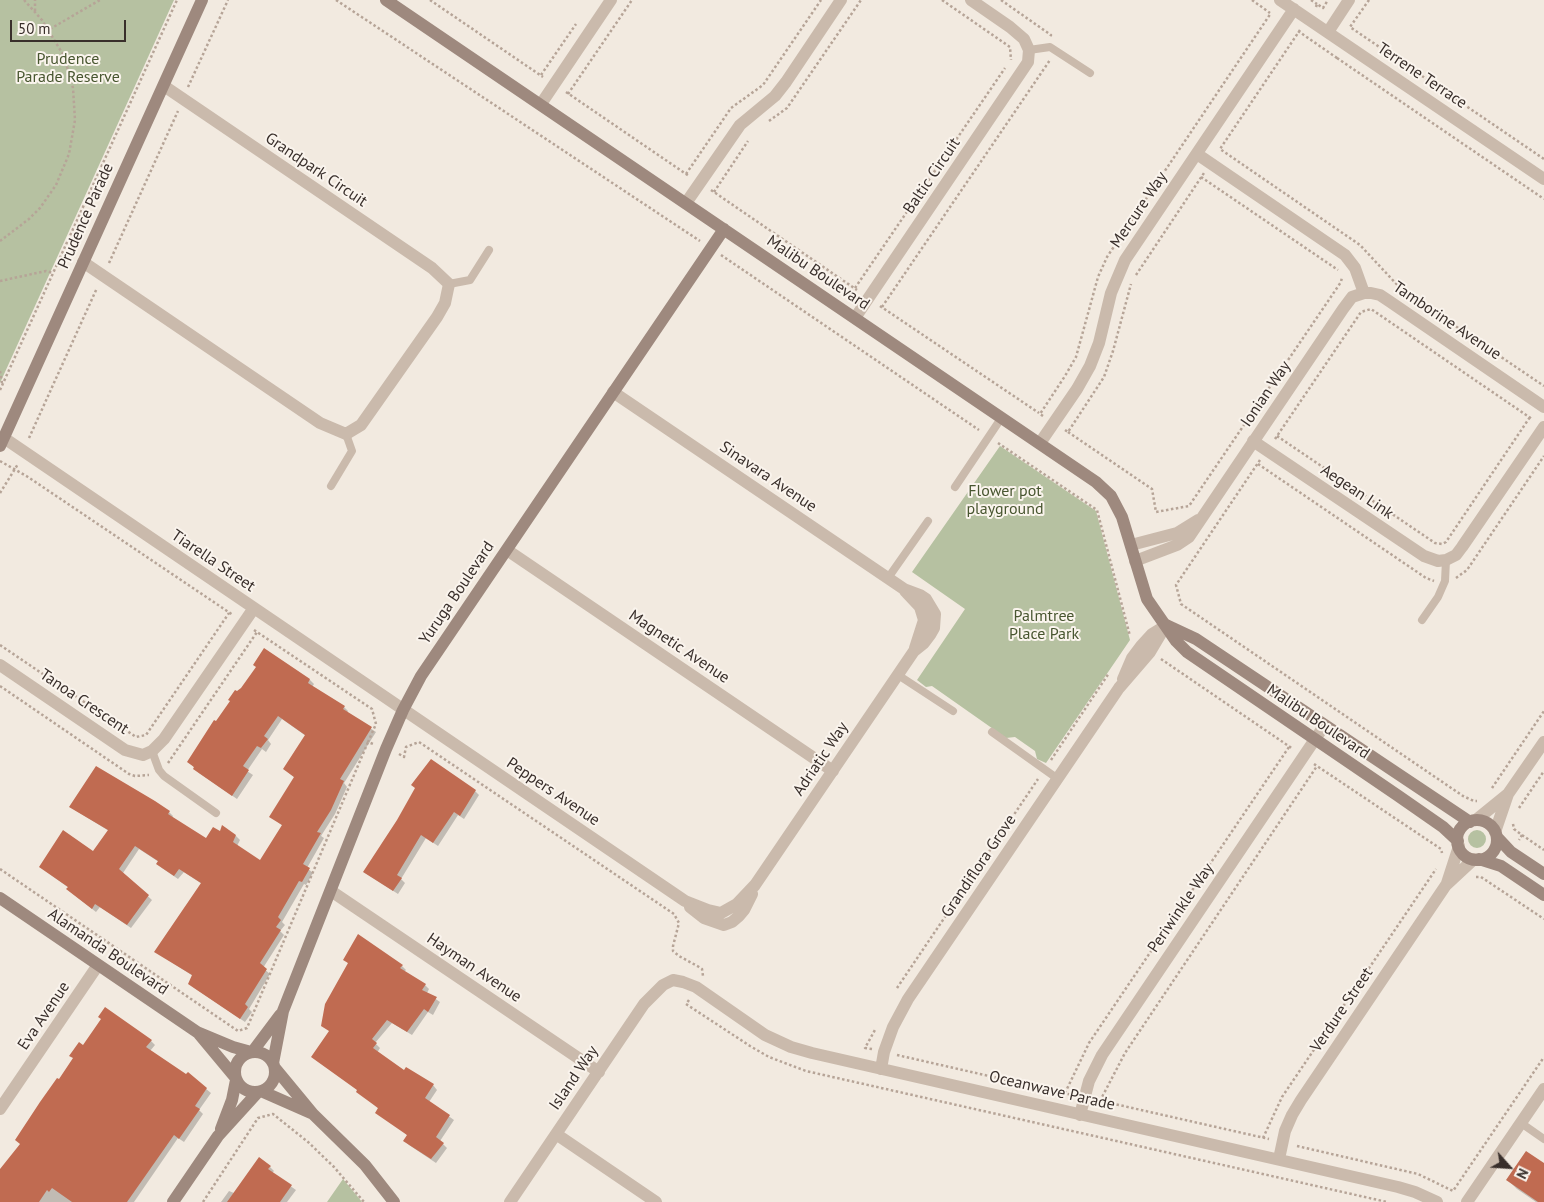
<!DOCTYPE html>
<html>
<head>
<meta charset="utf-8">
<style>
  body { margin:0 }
  #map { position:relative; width:1544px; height:1202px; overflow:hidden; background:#f2eae0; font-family:"PT Sans",sans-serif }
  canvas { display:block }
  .north { position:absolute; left:1484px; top:1142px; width:50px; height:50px; -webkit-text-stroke:4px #faf4ed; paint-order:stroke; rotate:116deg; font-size:14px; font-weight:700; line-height:20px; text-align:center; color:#392f2b }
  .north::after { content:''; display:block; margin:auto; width:18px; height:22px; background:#392f2b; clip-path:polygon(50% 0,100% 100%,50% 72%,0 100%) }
  .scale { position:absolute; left:10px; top:20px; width:116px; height:22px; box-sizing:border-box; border:2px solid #392f2b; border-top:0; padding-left:6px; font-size:15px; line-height:18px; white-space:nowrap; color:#392f2b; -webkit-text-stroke:4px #faf4ed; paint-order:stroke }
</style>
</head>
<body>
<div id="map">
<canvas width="1544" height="1202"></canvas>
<div class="north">N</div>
<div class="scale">50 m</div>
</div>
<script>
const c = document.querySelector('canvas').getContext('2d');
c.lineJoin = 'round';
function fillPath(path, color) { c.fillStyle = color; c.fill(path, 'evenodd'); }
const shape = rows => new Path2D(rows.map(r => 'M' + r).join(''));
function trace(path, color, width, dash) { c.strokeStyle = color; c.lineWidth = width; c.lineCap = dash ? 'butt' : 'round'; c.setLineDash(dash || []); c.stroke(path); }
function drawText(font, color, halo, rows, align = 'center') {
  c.font = font + ' "PT Sans",sans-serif'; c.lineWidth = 4; c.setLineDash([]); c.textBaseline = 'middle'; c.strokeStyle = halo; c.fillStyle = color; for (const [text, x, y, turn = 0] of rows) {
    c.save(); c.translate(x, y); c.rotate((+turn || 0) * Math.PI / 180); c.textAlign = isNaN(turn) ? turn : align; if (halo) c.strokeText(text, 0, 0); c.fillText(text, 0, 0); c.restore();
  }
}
const green = shape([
  [0,0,174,0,0,383],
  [1000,446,1096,511,1130,640,1046,763,1037,759,1035,751,1015,737,1006,738,932,686,926,687,917,680,965,609,912,572],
  '1468 839a9 9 0 1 1 18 0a9 9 0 1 1-18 0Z',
  [343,1179,358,1197,362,1202,327,1202]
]);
const shadow = shape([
  [265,650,310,680,314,684,312,687,344,707,348,711,347,713,376,732,344,783,347,787,335,814,321,836,324,838,307,868,313,873,306,885,304,884,282,922,285,925,280,931,284,935,263,968,270,974,249,1009,252,1012,245,1022,193,987,193,976,156,952,202,884,184,872,178,879,162,868,158,864,159,862,139,849,123,873,152,900,131,928,100,907,96,912,72,893,69,888,40,867,94,853,109,831,70,807,169,812,173,816,172,818,206,839,221,833,236,836,240,840,237,846,260,861,283,826,271,817,295,778,284,769,306,736,282,719,268,740,271,744,266,752,262,749,247,771,253,775,237,799,199,773,189,762,257,667],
  [475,791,479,795,464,819,458,815,438,846,426,838,401,879,405,883,398,894,364,872],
  [345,960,402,966,406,970,404,972,425,985,429,989,427,993,440,1002,433,1015,428,1012,412,1035,392,1023,375,1043,380,1048,377,1053,405,1071,407,1069,433,1085,437,1090,429,1102,454,1120,440,1141,447,1148,436,1163,409,1145,405,1141,408,1136,358,1090,312,1057,330,1032,349,964],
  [151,1041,155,1045,150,1051,187,1076,188,1074,211,1093,199,1110,203,1114,184,1142,178,1138,134,1202,0,1202,0,1171,21,1144,59,1080,84,1046],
  [1544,1165,1544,1202,1536,1202,1517,1189,1508,1180],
  [270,1167,274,1171,272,1173,296,1190,287,1202,221,1202,229,1191,234,1193]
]);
const building = shape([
  [264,648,310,679,308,683,345,706,343,709,372,727,340,779,344,781,331,810,317,832,321,833,303,864,310,868,302,882,299,881,278,917,281,920,276,927,281,930,260,963,267,969,245,1004,248,1007,240,1019,188,984,192,975,154,952,201,883,179,869,174,876,156,864,158,861,135,846,119,869,149,895,127,925,95,904,92,909,66,889,68,887,39,867,63,830,93,851,108,830,69,807,96,766,155,801,170,811,168,814,206,838,213,827,220,831,222,825,236,835,233,842,260,860,282,825,269,817,294,777,283,769,305,735,278,716,264,736,268,739,261,748,257,746,243,766,249,770,232,796,193,769,194,767,187,762,214,720,216,721,230,701,228,700,235,690,237,691,241,688,256,667,253,665],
  [431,759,476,790,460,816,454,812,433,843,421,835,397,875,402,878,393,891,363,872,397,820,415,788,411,785],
  [358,934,403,965,400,968,426,984,422,990,437,997,428,1012,424,1009,407,1032,387,1020,372,1039,377,1043,373,1048,404,1070,406,1067,434,1084,425,1098,450,1115,436,1137,444,1143,431,1159,403,1141,407,1135,375,1113,378,1108,356,1092,357,1090,311,1057,329,1031,321,1026,325,1004,348,963,343,960],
  [105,1007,152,1040,146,1047,186,1074,188,1072,207,1088,195,1106,200,1109,179,1139,174,1135,127,1202,72,1202,52,1188,49,1192,47,1190,39,1202,0,1202,0,1169,20,1144,15,1140,40,1102,57,1078,59,1079,73,1058,69,1056,79,1042,83,1045,101,1019,98,1017],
  [1526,1151,1544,1163,1544,1202,1538,1202,1506,1180],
  [259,1157,271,1166,268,1169,292,1185,280,1202,227,1202]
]);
const path = shape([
  [336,0,700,241],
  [430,0,543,77],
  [942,0,1010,47,1011,60],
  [1001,0,1051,35,1050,37],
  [1252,0,1270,13],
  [1311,0,1317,4],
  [1369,0,1350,27,1544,159],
  [1316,7,1317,4,1323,8,1328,0],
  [35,11,35,0],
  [50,29,100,0],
  [1300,30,1220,149,1360,245,1402,290,1544,386],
  [1298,31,1337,58,1338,57],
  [1337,58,1544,199],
  [541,75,576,24],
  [188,87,228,0],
  [566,92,689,176],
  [568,94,632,0],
  [769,121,787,108,861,0],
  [686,174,731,108,763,85,821,0],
  [1201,177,1338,270],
  [711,190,857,290],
  [714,192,748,141],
  [0,241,29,219,40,208,56,185,69,154,75,120,73,88,64,56,42,20,24,0],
  [721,255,979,430],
  [109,263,178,111],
  [1136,275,1204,173],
  [0,281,46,271,53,273],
  [855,288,1005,68],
  [880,306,1039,413],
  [882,307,1050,60],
  [0,371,2,383],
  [0,390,177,0],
  [1043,416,1040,414,1065,376,1076,357,1098,277,1107,257,1271,13],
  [1065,430,1068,432,1104,377,1113,351,1131,284],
  [1068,432,1152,489,1156,512,1189,506,1341,282,1342,277],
  [1277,436,1435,543,1442,544,1446,542,1530,417],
  [29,438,97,288],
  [1275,439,1361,312,1371,309,1532,419],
  [998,443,1097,510,1130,636],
  [1260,460,1176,585,1181,604,1463,796,1474,801,1477,801],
  [0,461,28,477,233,615],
  [1258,464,1426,578,1434,581],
  [0,493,18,464],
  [1456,578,1467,570,1544,456],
  [254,630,372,709,376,724,368,742,373,744],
  [0,645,136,737,146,735,229,613],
  [1161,659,1293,749],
  [0,686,129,774,135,776,149,775],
  [399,754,404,757,406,747,419,742,674,914,679,923,673,946,673,951,679,956,699,967,702,969,703,976],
  [1051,760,1109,673],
  [168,763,257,632],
  [1314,764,1441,849,1442,853],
  [1492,788,1544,711],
  [1519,808,1544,771],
  [1513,824,1514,829,1522,835,1519,840],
  [1522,835,1544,850],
  [0,869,238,1031,247,1028,368,742],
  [1476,877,1481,877,1544,919],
  [897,988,1038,779],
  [689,1000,686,1004,750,1046,769,1057,806,1071,1387,1202],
  [872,1049,865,1048,876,1028],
  [897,1055,1072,1095],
  [1065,1093,1089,1043,1289,747],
  [1097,1100,1269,1139],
  [1100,1101,1125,1053,1317,766],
  [1263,1138,1282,1097,1436,869],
  [1297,1146,1418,1174,1453,1191,1544,1057],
  [203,1202,258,1118,273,1114,308,1142,334,1167,364,1202]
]);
const lane = shape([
  [1029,50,1050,47,1090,73],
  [449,284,470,280,489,250],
  [331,486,352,451,346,434],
  [955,487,1002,417],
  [888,578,928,521],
  [1422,620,1438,597,1445,581,1446,560],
  [898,675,953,711],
  [992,732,1058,779],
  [152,751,159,770,164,776,216,813],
  [1521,1123,1544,1139]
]);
const street = shape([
  [1280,0,1544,179],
  [1328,32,1349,0],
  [541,104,611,0],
  [1197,154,1345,255,1355,268,1364,293,1371,293,1380,295,1389,301,1544,407],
  [686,203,740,125,775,96,786,82,841,0],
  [83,262,320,423,346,434,361,425,437,317,445,303,449,284,432,268,164,86],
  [855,318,1028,62,1029,50,1024,39,1010,27,971,0],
  [4,438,685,901,708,910,721,913,737,904,755,885,914,651,924,643,930,635,934,628,935,614,926,599,920,595,904,589,613,392],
  [1253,441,1424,556,1438,561,1446,560,1456,555,1462,547,1544,427],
  [1040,443,1077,389,1090,366,1099,343,1111,293,1125,260,1294,9],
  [1131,545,1177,533,1198,520],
  [507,550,833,771],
  [1135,561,1177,545,1189,537,1343,309,1352,297,1364,293],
  [905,591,920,607,924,620,915,648],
  [0,665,125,750,143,755,152,751,164,739,254,608],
  [1123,679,1132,658,1141,646,1152,634,1165,626],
  [1476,820,1508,794],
  [1495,832,1508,794,1544,742],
  [1447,883,1459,846],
  [331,891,599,1072],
  [690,907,704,918,724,925,732,922,739,916,744,910,752,894],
  [881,1069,884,1052,893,1027,908,999,1119,688,1150,652,1166,625],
  [0,1109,98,965],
  [1080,1115,1089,1081,1102,1055,1324,726],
  [556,1134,656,1202],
  [1279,1159,1285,1131,1292,1115,1301,1100,1446,885,1474,859],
  [510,1202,644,1004,663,985,673,980,683,982,696,987,765,1035,791,1047,812,1053,1398,1187,1415,1192,1437,1202],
  [1467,1202,1544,1089]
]);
const secondary = shape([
  [386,0,1096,482,1111,496,1122,517,1147,599,1176,641,1187,652,1397,795,1443,827,1458,841],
  [0,446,202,0],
  [1166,625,1196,639,1470,822],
  '1457 840a20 20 0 1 1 40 0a20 20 0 1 1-40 0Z',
  [1497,837,1511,852,1544,874],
  [1479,859,1501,866,1544,895],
  [0,898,197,1032,233,1047,251,1052],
  [199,1034,234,1076],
  [253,1051,280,1015],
  '235 1072a20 20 0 1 1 40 0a20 20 0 1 1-40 0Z',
  [273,1063,283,1011,386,749,403,710,421,676,724,229],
  [275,1068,313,1114,365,1165,394,1202],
  [261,1091,311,1113],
  [221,1129,232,1100,236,1080],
  [173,1202,218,1136,258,1092]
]);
const parkNames = [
  ["Prudence",68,59],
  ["Parade Reserve",68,77],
  ["Flower pot",1005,491],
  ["playground",1005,509],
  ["Palmtree",1044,616],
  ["Place Park",1044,634]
];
const streetNames = [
  ["Terrene Terrace",1422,76,34],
  ["Grandpark Circuit",316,170,34],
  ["Baltic Circuit",932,176,-56],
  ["Mercure Way",1139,210,-56],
  ["Prudence Parade",86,216,-66],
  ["Malibu Boulevard",818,273,34],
  ["Tamborine Avenue",1447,321,34],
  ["Ionian Way",1266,394,-56],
  ["Sinavara Avenue",768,477,34],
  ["Aegean Link",1357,492,34],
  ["Tiarella Street",213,561,34],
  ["Yuruga Boulevard",457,593,-56],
  ["Magnetic Avenue",679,647,34],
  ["Tanoa Crescent",84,702,34],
  ["Malibu Boulevard",1318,722,34],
  ["Adriatic Way",821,759,-56],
  ["Peppers Avenue",553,792,34],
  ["Grandiflora Grove",979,866,-56],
  ["Periwinkle Way",1181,908,-56],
  ["Alamanda Boulevard",108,952,34],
  ["Hayman Avenue",474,968,34],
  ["Verdure Street",1342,1010,-56],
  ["Eva Avenue",44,1016,-56],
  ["Island Way",574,1078,-56],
  ["Oceanwave Parade",1052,1091,13]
];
fillPath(green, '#b6c1a1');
fillPath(shadow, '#0003');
fillPath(building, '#c06b51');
trace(path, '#b6a497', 2.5, [2.5, 2.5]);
trace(lane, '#cabaac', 8);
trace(street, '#cabaac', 12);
trace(secondary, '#9e897e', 12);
drawText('16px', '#485630', '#faf4ed', parkNames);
drawText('16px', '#392f2b', '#faf4ed', streetNames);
</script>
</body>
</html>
